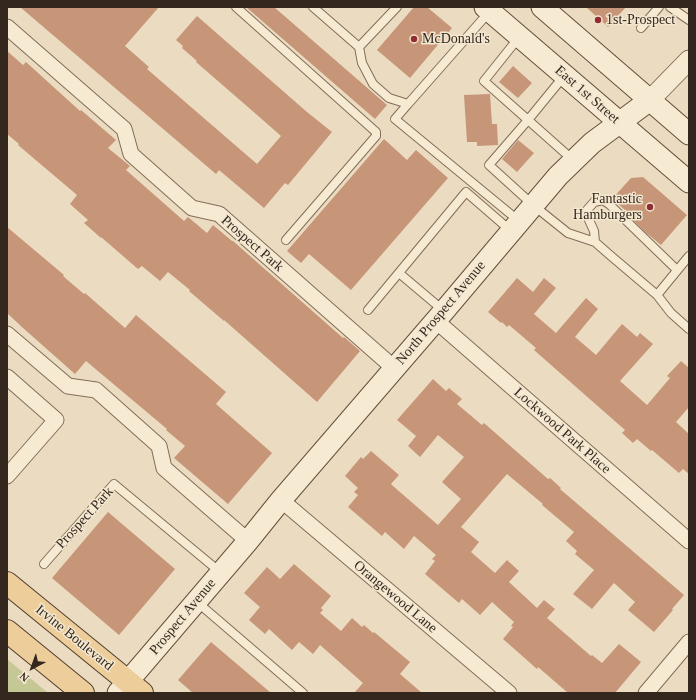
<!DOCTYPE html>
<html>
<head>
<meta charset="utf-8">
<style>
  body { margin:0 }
  #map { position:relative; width:696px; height:700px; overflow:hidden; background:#ebdcc1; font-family:"Times New Roman",serif }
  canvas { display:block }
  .frame { position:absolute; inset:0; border:8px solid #34271d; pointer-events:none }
  .north { position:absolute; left:12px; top:648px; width:40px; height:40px; -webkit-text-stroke:3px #f3e7d0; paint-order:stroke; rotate:221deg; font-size:11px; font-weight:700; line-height:16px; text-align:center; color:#34271d }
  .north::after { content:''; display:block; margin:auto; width:14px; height:18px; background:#34271d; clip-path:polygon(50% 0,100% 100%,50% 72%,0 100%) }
</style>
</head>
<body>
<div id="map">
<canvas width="696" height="700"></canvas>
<div class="frame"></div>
<div class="north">N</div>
</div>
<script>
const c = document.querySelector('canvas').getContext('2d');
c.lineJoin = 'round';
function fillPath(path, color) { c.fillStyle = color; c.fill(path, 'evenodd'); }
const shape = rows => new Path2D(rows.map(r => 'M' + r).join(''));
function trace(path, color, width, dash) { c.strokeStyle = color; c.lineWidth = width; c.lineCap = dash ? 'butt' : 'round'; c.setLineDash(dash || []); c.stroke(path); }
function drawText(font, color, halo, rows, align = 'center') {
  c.font = font + ' "Times New Roman",serif'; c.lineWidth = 3; c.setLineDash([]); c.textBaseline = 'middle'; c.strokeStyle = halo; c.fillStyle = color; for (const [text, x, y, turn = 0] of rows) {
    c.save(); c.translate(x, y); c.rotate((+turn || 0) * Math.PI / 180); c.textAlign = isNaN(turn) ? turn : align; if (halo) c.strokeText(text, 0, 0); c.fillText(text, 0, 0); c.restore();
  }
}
const green = shape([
  [7,659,47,692,48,693,7,693]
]);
const building = shape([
  [20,7,159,7,125,46,149,67,147,69,257,164,281,136,256,114,196,62,197,61,182,48,183,46,176,40,197,16,307,112,332,132,288,185,285,183,264,208,219,170,216,174],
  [246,7,274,7,387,105,375,119],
  [414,7,427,7,452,28,410,78,377,50],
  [586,7,626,7,608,27],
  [7,51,23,65,26,62,80,111,81,110,116,140,108,148,130,166,126,170,184,221,188,217,207,233,213,225,232,241,233,241,343,338,344,337,360,351,317,402,224,320,224,321,189,291,190,290,168,272,160,281,142,266,138,269,101,237,101,238,84,223,88,220,70,204,77,195,18,145,19,144,7,134],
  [513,66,532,83,518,98,499,82],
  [490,94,492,124,497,124,498,145,477,146,477,142,467,142,464,95],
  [384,139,407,160,416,150,448,178,351,290,309,254,301,263,287,251],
  [518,140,534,153,517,172,502,159],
  [643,177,687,215,661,245,645,232,629,216,631,215,612,199,631,178],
  [7,227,64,275,63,276,84,294,85,293,125,328,136,315,226,392,216,404,272,453,228,504,174,458,185,446,166,430,167,429,86,361,75,374,23,328,7,313],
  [517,278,533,292,544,278,556,288,534,314,556,333,586,298,598,309,575,337,596,355,622,324,637,337,640,333,653,344,620,381,647,405,670,378,667,376,681,361,689,368,689,407,676,422,689,434,689,474,683,469,679,473,652,450,651,451,637,439,633,443,622,433,625,430,534,350,536,348,509,325,507,327,502,322,501,323,488,312],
  [433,379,446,391,449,388,462,399,457,404,482,425,484,423,548,479,550,478,561,488,560,489,684,595,672,609,673,610,654,632,628,610,635,602,614,583,592,609,573,594,594,570,575,554,577,551,566,541,574,532,542,505,543,504,507,474,461,527,479,542,471,552,495,573,507,560,519,571,509,582,537,608,544,600,555,609,547,618,591,656,592,655,602,663,619,644,641,662,615,693,568,693,538,667,537,669,503,639,513,627,511,626,514,622,492,602,480,615,462,599,459,603,425,574,435,561,432,559,436,555,414,536,404,549,385,532,382,536,348,507,358,495,354,492,358,488,345,476,361,457,363,459,371,451,399,475,391,484,393,486,438,525,461,499,442,482,464,457,438,435,420,457,408,446,416,436,397,420],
  [108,512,175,569,119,635,52,578],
  [294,564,331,596,321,608,323,610,320,613,341,631,352,618,362,627,364,625,373,633,374,632,410,662,400,674,422,693,354,693,363,683,320,645,313,654,299,642,292,650,269,629,265,634,249,620,260,607,244,593,267,567,280,579],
  [211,642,271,693,193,693,178,680]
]);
const service = shape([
  [236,7,376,132,376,136,286,240],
  [313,7,359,47],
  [397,7,359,47,362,63,373,84,389,98,408,104,490,11],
  [670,7,689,20],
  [641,28,659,7],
  [520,36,484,81,528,120,564,76],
  [408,104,395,119,519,221],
  [573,160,528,120,489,165,533,205,568,233,595,242,611,256,657,295,671,313,689,329],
  [595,242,594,231,589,220,587,210,594,202,603,200,609,204,677,270],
  [399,273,444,311],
  [657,295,689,256],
  [368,310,466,192,511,231],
  [44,564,114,484,220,572],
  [197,602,303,693]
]);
const minor = shape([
  [7,27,124,129,131,154,192,208,219,214,394,368],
  [435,320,689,541],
  [7,334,68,386,96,390,159,446,164,468,248,541],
  [7,377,56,420,7,476],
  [281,500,509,693],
  [646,693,689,642]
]);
const tertiary = shape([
  [650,100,689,60]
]);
const secondary = shape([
  [485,7,689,182],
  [542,7,689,134],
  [118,693,248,541,281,500,444,311,558,176,592,143,650,100]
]);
const primary = shape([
  [7,583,142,693],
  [7,631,83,693]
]);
const markers = [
  [598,20,4,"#8f2d33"],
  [414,39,4,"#8f2d33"],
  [650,207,4,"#8f2d33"]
];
const poiNames = [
  ["1st-Prospect",606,20],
  ["McDonald's",422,39],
  ["Fantastic",642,199,"right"],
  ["Hamburgers",642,215,"right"]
];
const streetNames = [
  ["East 1st Street",587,95,41],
  ["Prospect Park",252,244,41],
  ["North Prospect Avenue",441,313,-50],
  ["Lockwood Park Place",562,431,41],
  ["Prospect Park",85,518,-48],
  ["Orangewood Lane",395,597,40],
  ["Prospect Avenue",183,617,-50],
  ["Irvine Boulevard",74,638,39]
];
fillPath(green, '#c5c895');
fillPath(building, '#c79578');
trace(service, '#836d59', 10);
trace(minor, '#836d59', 17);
trace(tertiary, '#836d59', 21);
trace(secondary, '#654f3d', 23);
trace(primary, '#513c2e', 24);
trace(service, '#f6ead3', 8);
trace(minor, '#f6ead3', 15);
trace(tertiary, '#f6ead3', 19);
trace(secondary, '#f6ead3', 21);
trace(primary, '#edce9a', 22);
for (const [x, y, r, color] of markers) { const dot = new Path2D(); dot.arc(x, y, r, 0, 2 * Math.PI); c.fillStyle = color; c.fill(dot); trace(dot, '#f3e7d0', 1.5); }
drawText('14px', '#34271d', '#f3e7d0', poiNames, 'left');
drawText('14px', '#34271d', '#f3e7d0', streetNames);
</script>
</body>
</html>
